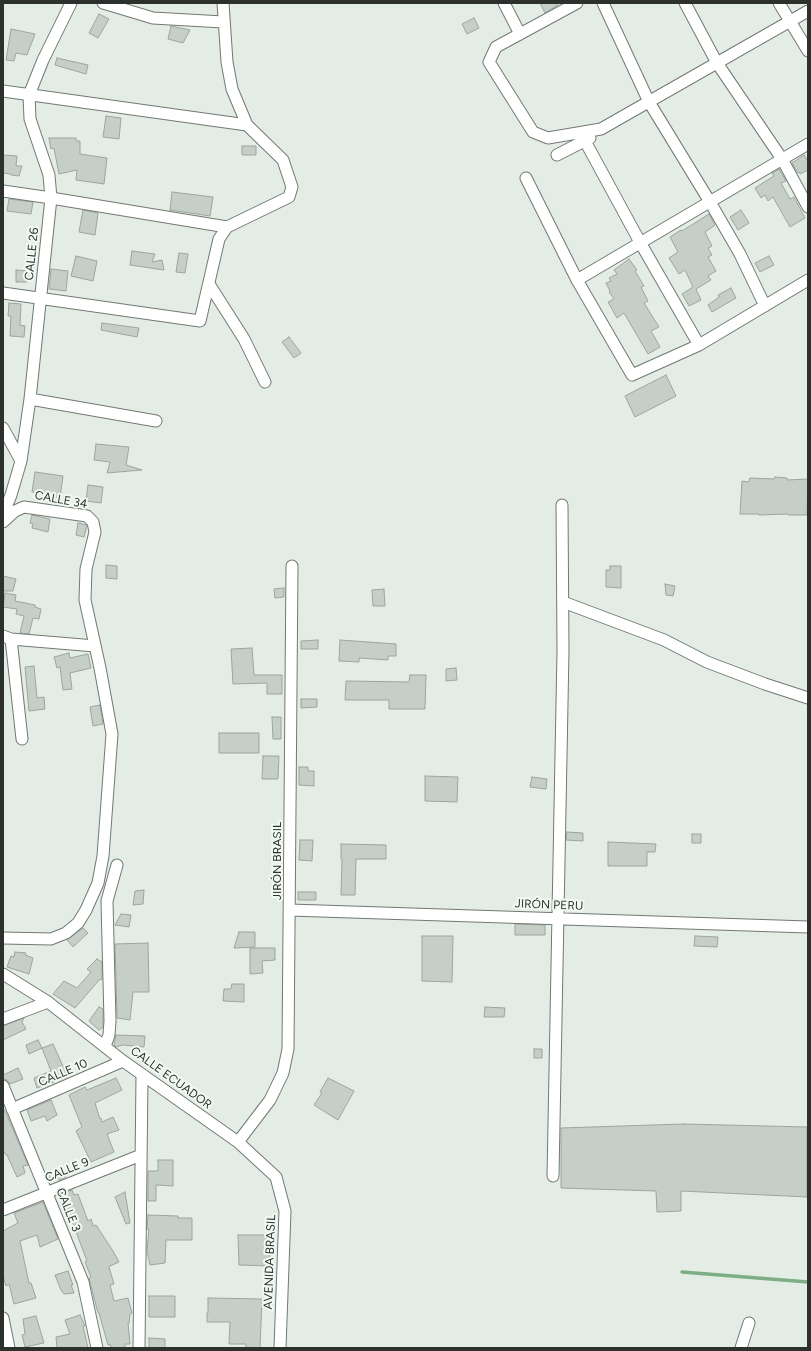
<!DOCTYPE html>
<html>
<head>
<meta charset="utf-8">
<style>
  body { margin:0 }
  #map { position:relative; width:811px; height:1351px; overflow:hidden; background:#e4ede5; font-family:Figtree,sans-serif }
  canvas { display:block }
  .frame { position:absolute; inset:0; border:4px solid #2d312e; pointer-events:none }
</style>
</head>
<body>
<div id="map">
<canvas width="811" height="1351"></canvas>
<div class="frame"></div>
</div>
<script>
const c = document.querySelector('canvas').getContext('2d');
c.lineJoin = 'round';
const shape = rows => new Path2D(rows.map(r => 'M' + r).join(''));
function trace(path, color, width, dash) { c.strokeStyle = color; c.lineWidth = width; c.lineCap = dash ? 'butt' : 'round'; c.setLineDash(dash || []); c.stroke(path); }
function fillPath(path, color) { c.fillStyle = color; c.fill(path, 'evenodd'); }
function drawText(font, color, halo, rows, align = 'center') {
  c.font = font + ' Figtree,sans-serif'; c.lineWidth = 4; c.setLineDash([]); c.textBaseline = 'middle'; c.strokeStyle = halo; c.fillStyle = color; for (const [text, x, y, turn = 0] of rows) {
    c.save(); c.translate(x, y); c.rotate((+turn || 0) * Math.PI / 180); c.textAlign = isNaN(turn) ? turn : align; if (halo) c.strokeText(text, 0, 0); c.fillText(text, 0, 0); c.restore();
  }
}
const stream = shape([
  [682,1272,808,1282]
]);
const building = shape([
  [540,3,557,3,558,5,545,13,540,3],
  [99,14,109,19,98,38,89,33,99,14],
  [474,18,479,28,467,34,462,24,474,18],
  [171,26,190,30,183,43,168,39,171,26],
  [11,29,35,34,27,55,16,53,14,61,6,60,11,29],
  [57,58,88,65,86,74,55,65,57,58],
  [106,116,121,118,119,139,103,137,106,116],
  [49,138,76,138,76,141,80,141,80,154,107,158,104,184,76,180,77,170,59,174,54,148,51,149,49,138],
  [242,146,256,146,256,155,242,155,242,146],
  [3,155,17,156,16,166,22,166,19,176,11,175,11,174,3,173,3,155],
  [804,155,808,161,808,170,800,174,799,172,798,173,792,163,804,155],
  [779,169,786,181,781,183,790,199,794,197,805,218,790,227,773,197,768,201,765,195,761,198,755,188,774,176,772,173,779,169],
  [172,192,213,197,210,216,170,210,172,192],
  [9,199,33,202,31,214,7,211,9,199],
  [83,210,98,213,95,235,79,232,83,210],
  [741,210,749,223,738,230,730,217,741,210],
  [709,214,715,225,705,232,712,246,708,248,712,255,708,257,716,271,708,276,711,280,696,289,701,300,689,306,682,294,693,287,685,270,679,274,669,258,678,252,670,237,681,230,682,231,709,214],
  [132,251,155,254,152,262,162,260,164,270,130,265,132,251],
  [179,253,188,254,185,273,176,272,179,253],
  [76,256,97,261,93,281,71,276,76,256],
  [769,256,774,265,760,272,755,263,769,256],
  [629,259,637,270,635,271,644,286,641,287,648,301,644,303,659,327,651,331,660,347,648,354,624,313,617,318,608,302,614,299,609,292,610,291,606,283,611,281,609,278,617,274,614,270,629,259],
  [51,269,68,271,66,291,49,289,51,269],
  [16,270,28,271,27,282,16,282,16,270],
  [731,288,736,298,712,312,708,305,719,297,718,295,731,288],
  [9,303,21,304,20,325,25,326,24,337,10,336,11,316,8,316,9,303],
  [102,323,139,328,137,337,101,330,102,323],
  [289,337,301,353,294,358,282,342,289,337],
  [666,375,676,396,635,417,625,396,666,375],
  [96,444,129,447,126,465,142,470,107,473,110,462,94,460,96,444],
  [35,472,63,476,60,498,52,497,52,495,32,492,35,472],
  [775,477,787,478,787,480,808,479,807,515,788,515,788,514,759,515,759,514,740,514,742,481,749,482,750,478,774,479,775,477],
  [88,485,103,487,101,503,86,501,88,485],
  [32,515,50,519,48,532,32,528,33,524,30,523,32,515],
  [78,523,87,525,84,537,76,535,78,523],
  [106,565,117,566,117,579,106,578,106,565],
  [610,566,621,566,621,588,606,587,606,570,610,570,610,566],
  [3,576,16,579,13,591,3,591,3,576],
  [665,584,675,586,673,596,666,595,665,584],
  [284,588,284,597,275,598,274,589,284,588],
  [384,589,385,606,373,606,372,590,384,589],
  [5,593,16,595,15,601,35,605,35,607,41,609,39,619,33,618,29,634,20,633,24,616,16,614,17,609,3,607,5,593],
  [318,640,318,649,301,649,301,641,318,640],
  [340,640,396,644,396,656,388,656,388,660,359,658,359,662,339,661,340,640],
  [252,648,254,675,282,675,282,694,267,694,267,683,233,684,231,649,252,648],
  [69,653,70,658,88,654,91,668,70,673,72,689,63,690,60,667,57,668,54,657,69,653],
  [34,666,37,698,44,697,45,709,29,711,25,667,34,666],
  [456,668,457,680,446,681,446,669,456,668],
  [410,675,426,675,425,709,389,709,389,700,345,700,346,681,409,682,410,675],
  [301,699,317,699,317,707,301,708,301,699],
  [100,705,103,724,93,726,90,707,100,705],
  [272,717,281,717,281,739,273,739,272,717],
  [219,733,259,733,259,753,219,753,219,733],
  [263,756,279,756,278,779,262,779,263,756],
  [299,767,308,767,308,771,314,771,314,786,299,785,299,767],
  [425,776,458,777,457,802,425,801,425,776],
  [532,777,547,779,546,789,530,787,532,777],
  [567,832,583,833,583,841,566,840,567,832],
  [692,834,701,834,701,843,692,843,692,834],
  [300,840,313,840,312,861,299,860,300,840],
  [608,842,656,844,655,852,647,852,647,866,608,866,608,842],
  [341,844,386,845,386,859,356,859,355,895,341,895,342,859,341,859,341,844],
  [144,890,143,904,133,905,135,891,144,890],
  [298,892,316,892,316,900,298,900,298,892],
  [121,914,131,915,129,927,115,925,121,914],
  [515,924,545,925,545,935,515,935,515,924],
  [83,928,88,933,73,947,67,940,83,928],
  [239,932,255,932,255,947,234,948,239,932],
  [422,936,453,936,452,982,422,981,422,936],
  [695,936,718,937,717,947,694,946,695,936],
  [148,943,149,992,133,992,130,1020,117,1018,115,944,148,943],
  [250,948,275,948,275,960,262,961,263,973,250,974,250,948],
  [15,952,26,953,25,955,33,958,29,974,7,967,11,956,14,957,15,952],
  [97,959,102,962,102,979,101,980,100,979,75,1008,53,994,64,981,77,988,91,972,87,969,97,959],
  [232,984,244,984,244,1002,223,1001,224,989,231,989,232,984],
  [99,1007,103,1009,103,1027,99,1030,89,1021,99,1007],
  [485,1007,505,1008,504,1017,484,1017,485,1007],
  [24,1018,22,1022,26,1029,3,1040,3,1026,24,1018],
  [116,1035,145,1036,144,1047,123,1045,116,1047,114,1045,116,1035],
  [38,1040,42,1048,29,1054,26,1045,38,1040],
  [53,1044,68,1077,37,1088,34,1078,51,1071,42,1048,53,1044],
  [534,1049,542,1049,542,1058,534,1058,534,1049],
  [18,1068,23,1079,10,1084,7,1080,3,1079,3,1075,18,1068],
  [116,1078,122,1090,95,1103,100,1119,101,1118,102,1122,113,1117,119,1130,107,1134,114,1152,91,1162,76,1131,82,1127,69,1095,85,1087,87,1090,116,1078],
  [328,1078,354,1091,338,1120,314,1105,322,1093,320,1092,328,1078],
  [51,1100,57,1115,47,1121,45,1116,31,1121,27,1110,51,1100],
  [3,1108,7,1115,28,1165,23,1166,25,1173,17,1177,7,1155,6,1155,3,1150,3,1108],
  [684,1124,807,1127,807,1197,681,1191,681,1211,657,1212,656,1191,561,1188,561,1128,684,1124],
  [158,1160,173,1160,173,1186,156,1185,156,1201,148,1201,148,1171,158,1171,158,1160],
  [62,1168,66,1177,59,1180,48,1177,47,1175,62,1168],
  [72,1190,74,1195,78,1194,88,1221,91,1219,93,1226,96,1225,113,1251,119,1262,110,1266,109,1267,114,1284,110,1285,114,1301,128,1298,132,1313,130,1314,129,1323,128,1323,130,1344,125,1344,125,1348,111,1348,110,1344,108,1345,99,1313,98,1313,93,1294,89,1278,91,1277,85,1262,87,1261,72,1221,70,1220,66,1213,68,1212,61,1194,72,1190],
  [125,1192,130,1223,126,1224,115,1197,125,1192],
  [43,1202,58,1239,40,1247,37,1235,20,1241,29,1283,31,1283,36,1298,14,1304,9,1284,6,1286,3,1276,3,1231,18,1223,14,1213,43,1202],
  [148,1215,178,1216,178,1218,192,1218,192,1240,166,1240,165,1263,150,1265,147,1251,149,1229,147,1229,148,1215],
  [238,1235,273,1235,272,1247,270,1247,270,1266,239,1265,238,1235],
  [68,1271,73,1285,71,1285,74,1293,64,1294,61,1290,55,1275,68,1271],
  [149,1296,175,1296,175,1317,149,1317,149,1296],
  [208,1298,262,1299,260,1348,246,1348,246,1344,229,1344,230,1322,207,1322,207,1313,208,1313,208,1298],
  [80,1315,85,1326,83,1326,88,1348,57,1348,56,1337,70,1334,65,1320,80,1315],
  [36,1316,44,1343,25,1347,22,1335,25,1334,23,1319,36,1316],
  [149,1338,165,1339,165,1348,149,1348,149,1338]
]);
const street = shape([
  [103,3,153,18,223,22],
  [504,3,520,34],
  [577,3,496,47,489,62,533,132,548,138,601,129,808,11],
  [603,3,649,102,710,202,740,254,765,306],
  [685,3,717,63,782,159,808,207],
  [779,3,808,51],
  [3,91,247,125],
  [585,141,641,244,699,345],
  [557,155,590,138],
  [526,178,577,280,632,375,699,345,808,280],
  [3,191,51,198,227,227],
  [577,280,808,144],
  [209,284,244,339,265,382],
  [3,293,200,321,219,239,227,227,289,197,292,187,283,160,247,125,232,89,227,62,223,3],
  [30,399,156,421],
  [3,428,21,461],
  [3,515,11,495,21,461,30,399,51,198,49,175,30,119,29,95,43,60,71,3],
  [3,522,15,511,24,507,87,516,93,522,95,532,86,569,85,600,100,668,112,734,103,856,98,883,86,910,78,923,66,933,51,939,3,938],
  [563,602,664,640,707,662,765,684,808,698],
  [3,636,11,639,95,646],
  [11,639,22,739],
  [290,910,808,927],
  [3,974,48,1002,123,1061,238,1142,276,1177,285,1211,280,1348],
  [3,1019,48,1002],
  [105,1046,109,1035,110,1021,107,901,117,865],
  [3,1086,83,1282,97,1348],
  [12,1109,123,1061],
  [238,1142,270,1100,283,1073,288,1049,292,566],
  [553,1176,563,651,562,505],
  [3,1210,141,1155],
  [3,1318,9,1348],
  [139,1348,142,1075],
  [741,1348,749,1323]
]);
const streetNames = [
  ["CALLE 26",32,254,-84],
  ["CALLE 34",61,500,10],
  ["JIRÓN BRASIL",277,861,-90],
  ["JIRÓN PERU",549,905,2],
  ["CALLE 10",63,1073,-23],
  ["CALLE ECUADOR",171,1078,36],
  ["CALLE 9",67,1170,-22],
  ["CALLE 3",68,1210,68],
  ["AVENIDA BRASIL",270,1262,-88]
];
trace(stream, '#7dae85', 3.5);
fillPath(building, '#c6cfc7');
trace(building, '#9ca59d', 1);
trace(street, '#717972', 13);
trace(street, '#fff', 11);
drawText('12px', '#2d312e', '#f1faf2', streetNames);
</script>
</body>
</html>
